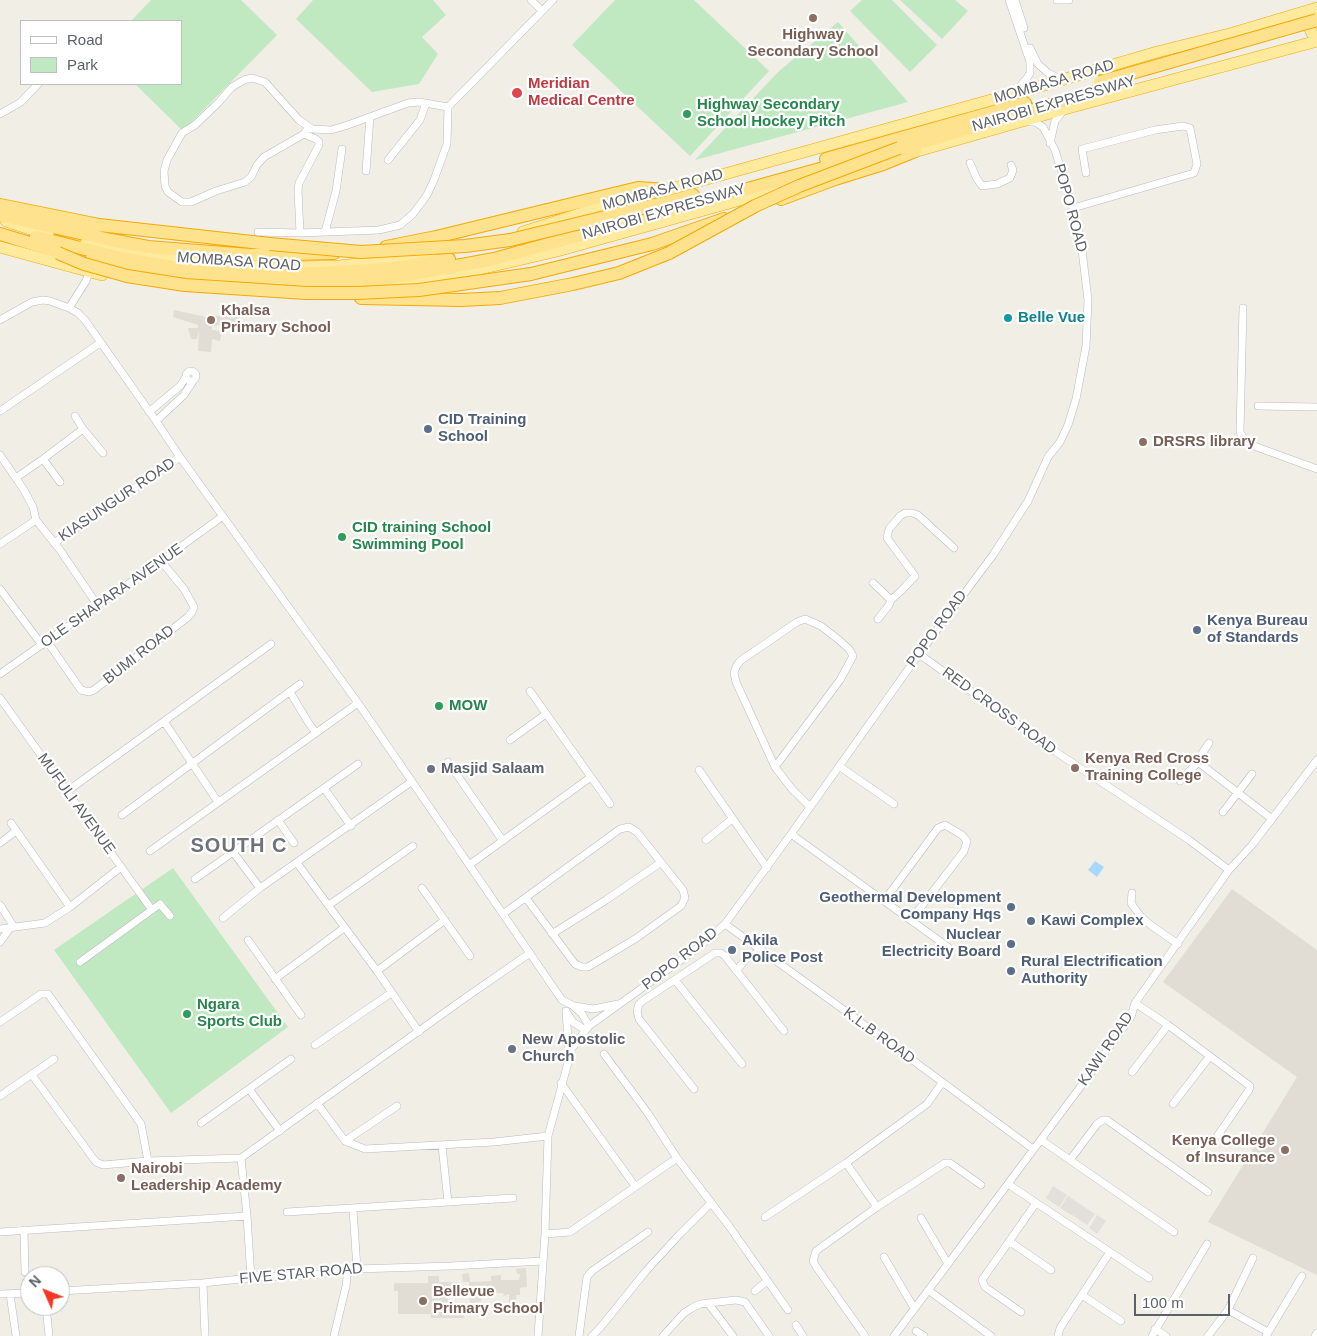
<!DOCTYPE html>
<html>
<head>
<meta charset="utf-8">
<style>
  body { margin:0 }
  #map { position:relative; width:1317px; height:1336px; overflow:hidden; background:#f0eee5; font-family:Helvetica,sans-serif }
  canvas { display:block }
  .legend { position:absolute; left:20px; top:20px; width:162px; height:65px; box-sizing:border-box; background:#fff; border:1px solid #bec0c2; margin:0; padding:6px 9px; list-style:none; font-size:15px; color:#5d6167 }
  .legend li { display:flex; align-items:center; gap:10px; height:25px }
  .legend b { width:25px; border:1px solid #bec0c2 }
  .north { position:absolute; left:20px; top:1266px; width:50px; height:50px; box-sizing:border-box; background:#fff; border:1px solid #bec0c2; border-radius:50%; rotate:314deg; font-size:14px; font-weight:700; line-height:20px; text-align:center; color:#5d6167 }
  .north::after { content:''; display:block; margin:auto; width:18px; height:22px; background:#f53727; clip-path:polygon(50% 0,100% 100%,50% 72%,0 100%) }
  .scale { position:absolute; left:1134px; top:1294px; width:96px; height:22px; box-sizing:border-box; border:2px solid #5d6167; border-top:0; padding-left:6px; font-size:15px; line-height:18px; white-space:nowrap; color:#5d6167; -webkit-text-stroke:4px #fff; paint-order:stroke }
</style>
</head>
<body>
<div id="map">
<canvas width="1317" height="1336"></canvas>
<ul class="legend">
<li><b style="height:6px;background:#fff"></b>Road</li>
<li><b style="height:14px;background:#c1e9c1"></b>Park</li>
</ul>
<div class="north">N</div>
<div class="scale">100 m</div>
</div>
<script>
const c = document.querySelector('canvas').getContext('2d');
c.lineJoin = 'round';
function fillPath(path, color) { c.fillStyle = color; c.fill(path, 'evenodd'); }
const shape = rows => new Path2D(rows.map(r => 'M' + r).join(''));
function trace(path, color, width, dash) { c.strokeStyle = color; c.lineWidth = width; c.lineCap = dash ? 'butt' : 'round'; c.setLineDash(dash || []); c.stroke(path); }
function drawText(font, color, halo, rows, align = 'center') {
  c.font = font + ' Helvetica,sans-serif'; c.lineWidth = 4.5; c.setLineDash([]); c.textBaseline = 'middle'; c.strokeStyle = halo; c.fillStyle = color; for (const [text, x, y, turn = 0] of rows) {
    c.save(); c.translate(x, y); c.rotate((+turn || 0) * Math.PI / 180); c.textAlign = isNaN(turn) ? turn : align; if (halo) c.strokeText(text, 0, 0); c.fillText(text, 0, 0); c.restore();
  }
}
const industrial = shape([
  [1053,1186,1067,1195,1059,1207,1046,1198],
  [1068,1196,1095,1214,1087,1225,1074,1216,1075,1214,1073,1216,1060,1208],
  [1097,1215,1106,1221,1097,1234,1089,1228]
]);
const education = shape([
  [174,310,206,317,239,314,240,323,212,326,212,330,222,331,220,341,212,339,211,352,198,351,199,331,197,339,191,339,188,328,198,328,198,325,173,317],
  [1232,889,1317,950,1317,1275,1208,1222,1297,1077,1163,982],
  [526,1268,527,1287,520,1288,520,1295,516,1295,516,1304,509,1304,509,1294,504,1296,503,1293,489,1293,489,1297,487,1297,486,1294,481,1294,481,1302,470,1303,469,1282,463,1282,462,1274,469,1273,470,1282,491,1281,491,1276,501,1275,501,1280,519,1280,520,1274,517,1274,516,1269],
  [428,1276,439,1276,439,1282,458,1282,457,1293,449,1292,448,1308,464,1310,464,1318,431,1318,431,1314,398,1314,398,1291,394,1291,394,1283,428,1283]
]);
const green = shape([
  [151,0,241,0,277,35,183,131,135,84,181,84,181,21,131,21],
  [313,0,433,0,446,15,422,37,438,54,419,84,372,92,296,19],
  [615,0,694,0,769,71,690,156,572,45],
  [862,0,892,0,937,45,910,72,850,11],
  [900,0,955,0,968,11,942,39],
  [838,22,908,102,695,160,778,72],
  [173,868,288,1027,171,1113,54,950]
]);
const water = shape([
  [1095,861,1104,867,1097,877,1088,870]
]);
const minor = shape([
  [531,0,542,11],
  [1009,0,1030,62,1030,73,1027,78,1015,92],
  [1015,0,1024,28],
  [1057,0,1069,0],
  [1030,48,1038,64,1048,73,1062,80],
  [448,107,553,0],
  [0,114,21,102,38,84],
  [1050,143,1055,121,1063,111],
  [388,160,420,120,426,103],
  [970,163,977,179,982,186,997,184,1010,178,1013,170,1011,165],
  [366,171,370,117],
  [1073,208,1194,173,1197,164,1190,128,1183,126,1155,130,1082,149,1086,173],
  [258,232,300,233,379,230,400,225,413,214,427,195,434,180,447,144,448,107,419,102,408,103,345,126,331,130,312,129,299,120,265,82,252,78,244,80,232,87,219,102,195,125,182,133,167,160,164,171,165,186,168,192,182,202,191,202,216,191,245,182,251,177,257,165,264,157,304,134,308,128],
  [325,232,336,191,342,149],
  [300,233,298,190,299,183,319,145,319,142,316,139,304,134],
  [69,308,86,281,89,272],
  [1243,308,1240,432,1245,441,1254,446,1317,469],
  [0,320,32,302,43,300,50,301,69,308,78,313,85,320,156,421,180,457,358,703,562,1000,572,1005,582,1014,589,1026],
  '186 376a5 5 0 1 1 10 0a5 5 0 1 1-10 0Z',
  [1258,406,1317,407],
  [0,411,100,343],
  [149,412,180,386,186,377],
  [75,416,83,429],
  [156,421,184,395,193,381],
  [0,455,24,490,33,507,36,520,60,550,98,606],
  [43,459,83,429,103,453],
  [16,478,43,459,60,482],
  [54,543,180,457],
  [0,544,36,520],
  [873,583,891,600,902,590,915,576,887,538,889,529,900,516,905,513,912,513,918,515,954,548],
  [0,589,42,645],
  [878,619,889,605,891,600],
  [47,641,81,690,89,692,94,690,188,617,192,612,194,607,184,589,161,561],
  [919,654,1056,752,1189,840,1229,870],
  [0,674,161,561,223,516],
  [290,692,308,722,316,733],
  [0,698,152,910],
  [165,723,218,802],
  [510,740,546,714],
  [448,762,503,841],
  [1198,762,1272,819],
  [839,766,894,804],
  [775,767,840,680,853,656,849,649,839,640,821,626,805,619,797,622,740,661,736,667,734,673,736,682,775,767,792,789,810,807],
  [699,770,767,868],
  [591,777,610,804],
  [1180,781,1198,762,1199,758,1209,743],
  [324,788,351,826],
  [66,792,271,644],
  [1223,812,1252,774],
  [122,815,300,684],
  [278,820,294,843],
  [11,823,70,907],
  [791,834,948,947],
  [706,840,732,819],
  [0,843,16,831],
  [150,851,358,703],
  [233,852,260,888],
  [297,863,377,971,419,1032],
  [469,865,591,777,530,691],
  [195,879,358,764],
  [422,888,470,956],
  [1132,893,1131,903,1141,917,1152,926,1178,944],
  [884,901,938,828,945,825,962,835,967,841,964,851,911,920],
  [0,905,14,927],
  [329,905,413,846],
  [503,914,620,829,629,827,637,832,683,890,685,898,681,906,635,939,588,967,582,967,575,964,526,898],
  [223,918,260,888,411,782],
  [725,924,884,1039,1033,1149],
  [0,929,45,923,70,907,121,867],
  [552,934,606,900,660,863],
  [248,940,301,1015],
  [0,942,10,928],
  [80,962,160,904,170,916],
  [377,971,445,920],
  [736,971,747,958,762,950],
  [275,979,344,928],
  [675,980,742,1064],
  [1135,1003,1168,1025,1250,1086,1249,1090,1218,1135],
  [575,1006,593,1009,618,1004],
  [566,1011,569,1053],
  [567,1013,573,1022,585,1030],
  [0,1022,41,994,48,994,141,1124,148,1161,241,1158,465,998,530,953],
  [315,1045,391,993],
  [604,1054,647,1112,677,1158,729,1226,788,1310],
  [1132,1072,1168,1025],
  [32,1075,96,1162,103,1165,148,1161],
  [561,1083,635,1186],
  [249,1089,280,1131],
  [694,1089,639,1019,637,1011,639,1004,644,1000,715,953,721,953,725,956,784,1031],
  [0,1096,54,1059],
  [317,1103,345,1141,365,1149,494,1142,548,1136],
  [1173,1104,1210,1056],
  [201,1123,291,1059],
  [1041,1140,1174,1232],
  [345,1141,397,1106],
  [442,1146,448,1202],
  [241,1158,247,1216,251,1278],
  [1070,1160,1097,1124,1103,1120,1107,1120,1208,1192],
  [846,1163,877,1207],
  [1008,1184,1149,1278],
  [353,1209,357,1269],
  [287,1212,513,1198],
  [765,1217,846,1163,927,1104,942,1083],
  [921,1218,948,1264],
  [24,1230,25,1272],
  [0,1232,247,1216],
  [545,1234,570,1232,677,1158],
  [1009,1241,1051,1270],
  [884,1257,914,1308],
  [203,1283,205,1336],
  [928,1290,991,1336],
  [60,1291,203,1283,259,1277,312,1275,357,1269,451,1266,543,1261],
  [755,1291,767,1281],
  [0,1294,30,1293],
  [10,1294,16,1336],
  [1082,1295,1121,1321],
  [708,1303,733,1336],
  [46,1306,49,1336],
  [1228,1310,1268,1332],
  [1021,1312,985,1287,982,1280,1036,1203],
  [796,1325,803,1336],
  [1155,1329,1166,1336],
  [916,1331,924,1336],
  [334,1336,346,1286,348,1270],
  [538,1336,545,1234,548,1136,572,1048,589,1026,695,950,725,924,791,834,919,654,993,555,1028,501,1048,457,1060,442,1068,425,1076,399,1086,346,1088,300,1081,242,1073,208,1055,150,1043,127,1035,122,1029,122],
  [579,1336,587,1277,592,1271,648,1232],
  [592,1336,600,1328,646,1271,679,1235,711,1203],
  [663,1336,684,1313,692,1308,700,1304,736,1300,745,1302,769,1336],
  [865,1336,817,1268,813,1261,816,1251,877,1207,945,1163,950,1163,981,1185],
  [894,1336,1087,1078,1131,1017,1135,1003,1229,870,1252,845,1317,760],
  [1058,1336,1060,1328,1110,1252],
  [1152,1336,1207,1244],
  [1208,1336,1228,1310,1253,1258],
  [1266,1336,1302,1276],
  [1315,1336,1317,1333]
]);
const trunk = shape([
  [1312,14,1308,25,1313,35,1317,39],
  [907,154,1068,108,1317,41],
  [6,221,48,235],
  [523,232,617,202,667,190,1038,87,1157,52,1233,33,1317,8],
  [86,243,155,256,235,265,276,267],
  [0,247,102,275],
  [299,267,339,266,432,256],
  [361,287,427,281,463,273,557,251,790,186]
]);
const motorway = shape([
  [890,151,1102,90],
  [826,159,1025,103],
  [781,199,835,179,883,164,915,151],
  [0,205,99,225,270,244],
  [654,206,693,195],
  [0,215,111,240,148,247,250,255,334,253],
  [0,234,69,255],
  [36,237,121,258,178,268,237,273,316,273,388,269,449,259],
  [386,247,436,237,613,194,638,188,667,190],
  [91,260,126,268,207,280,247,282,297,283,385,279,494,259,856,159],
  [531,274,652,244,724,219],
  [361,298,461,300,500,298,573,284,619,273,669,253]
]);
const motorwayBridge = shape([
  [1100,82,1317,20],
  [270,244,361,252,465,246,510,240,663,203],
  [58,253,84,264,127,276,185,285,306,293,357,293,419,290,531,274],
  [669,253,755,206,799,186,899,148]
]);
const markers = [
  [813,18,5,"#8d6e63"],
  [517,93,6,"#e0444e"],
  [687,114,5,"#2e9e5b"],
  [1008,318,5,"#0f9aa8"],
  [211,320,5,"#8d6e63"],
  [428,429,5,"#5c6f8a"],
  [1143,442,5,"#8d6e63"],
  [342,537,5,"#2e9e5b"],
  [1197,630,5,"#5c6f8a"],
  [439,706,5,"#2e9e5b"],
  [1075,768,5,"#8d6e63"],
  [431,769,5,"#6b7280"],
  [1011,907,5,"#5c6f8a"],
  [1031,921,5,"#5c6f8a"],
  [1011,944,5,"#5c6f8a"],
  [732,950,5,"#5c6f8a"],
  [1011,971,5,"#5c6f8a"],
  [187,1014,5,"#2e9e5b"],
  [512,1049,5,"#6b7280"],
  [1285,1150,5,"#8d6e63"],
  [121,1178,5,"#8d6e63"],
  [423,1301,5,"#8d6e63"]
];
const educationNames = [
  ["Highway",813,35,"center"],
  ["Secondary School",813,52,"center"],
  ["Khalsa",221,311],
  ["Primary School",221,328],
  ["DRSRS library",1153,442],
  ["Kenya Red Cross",1085,759],
  ["Training College",1085,776],
  ["Kenya College",1275,1141,"right"],
  ["of Insurance",1275,1158,"right"],
  ["Nairobi",131,1169],
  ["Leadership Academy",131,1186],
  ["Bellevue",433,1292],
  ["Primary School",433,1309]
];
const streetNames = [
  ["MOMBASA ROAD",1054,82,-16],
  ["NAIROBI EXPRESSWAY",1054,104,-16],
  ["MOMBASA ROAD",663,190,-15],
  ["POPO ROAD",1070,208,75],
  ["NAIROBI EXPRESSWAY",664,212,-16],
  ["MOMBASA ROAD",239,262,4],
  ["KIASUNGUR ROAD",117,500,-34],
  ["OLE SHAPARA AVENUE",112,596,-35],
  ["POPO ROAD",937,629,-54],
  ["BUMI ROAD",139,655,-38],
  ["RED CROSS ROAD",999,711,36],
  ["MUFULI AVENUE",76,804,54],
  ["POPO ROAD",680,959,-38],
  ["K.L.B ROAD",879,1036,36],
  ["KAWI ROAD",1106,1049,-56],
  ["FIVE STAR ROAD",301,1274,-5]
];
const healthNames = [
  ["Meridian",528,84],
  ["Medical Centre",528,101]
];
const leisureNames = [
  ["Highway Secondary",697,105],
  ["School Hockey Pitch",697,122],
  ["CID training School",352,528],
  ["Swimming Pool",352,545],
  ["MOW",449,706],
  ["Ngara",197,1005],
  ["Sports Club",197,1022]
];
const cultureNames = [
  ["Belle Vue",1018,318]
];
const serviceNames = [
  ["CID Training",438,420],
  ["School",438,437],
  ["Kenya Bureau",1207,621],
  ["of Standards",1207,638],
  ["Geothermal Development",1001,898,"right"],
  ["Company Hqs",1001,915,"right"],
  ["Kawi Complex",1041,921],
  ["Nuclear",1001,935,"right"],
  ["Electricity Board",1001,952,"right"],
  ["Akila",742,941],
  ["Police Post",742,958],
  ["Rural Electrification",1021,962],
  ["Authority",1021,979]
];
const worshipNames = [
  ["Masjid Salaam",441,769],
  ["New Apostolic",522,1040],
  ["Church",522,1057]
];
const districtNames = [
  ["SOUTH C",239,846]
];
fillPath(industrial, '#e1e0da');
fillPath(education, '#e1ddd4');
fillPath(green, '#c1e9c1');
fillPath(water, '#a7d9ff');
trace(minor, '#b8bbc0', 8);
trace(trunk, '#f6a900', 12);
trace(motorway, '#f6a900', 14);
trace(minor, '#fff', 7);
trace(trunk, '#ffea9d', 11);
trace(motorway, '#ffe28e', 12);
trace(motorwayBridge, '#f6a900', 14, []);
trace(motorwayBridge, '#ffe28e', 12);
for (const [x, y, r, color] of markers) { const dot = new Path2D(); dot.arc(x, y, r, 0, 2 * Math.PI); c.fillStyle = color; c.fill(dot); trace(dot, '#fff', 2); }
drawText('bold 15px', '#785e54', '#fff', educationNames, 'left');
drawText('15px', '#5d6167', '#fff', streetNames);
drawText('bold 15px', '#be3a42', '#fff', healthNames, 'left');
drawText('bold 15px', '#27864d', '#fff', leisureNames, 'left');
drawText('bold 15px', '#0d838f', '#fff', cultureNames, 'left');
drawText('bold 15px', '#4e5e75', '#fff', serviceNames, 'left');
drawText('bold 15px', '#5b616d', '#fff', worshipNames, 'left');
c.letterSpacing = '1px';
drawText('bold 20px', '#6e7379', '#fff', districtNames);
c.letterSpacing = '0px';
</script>
</body>
</html>
